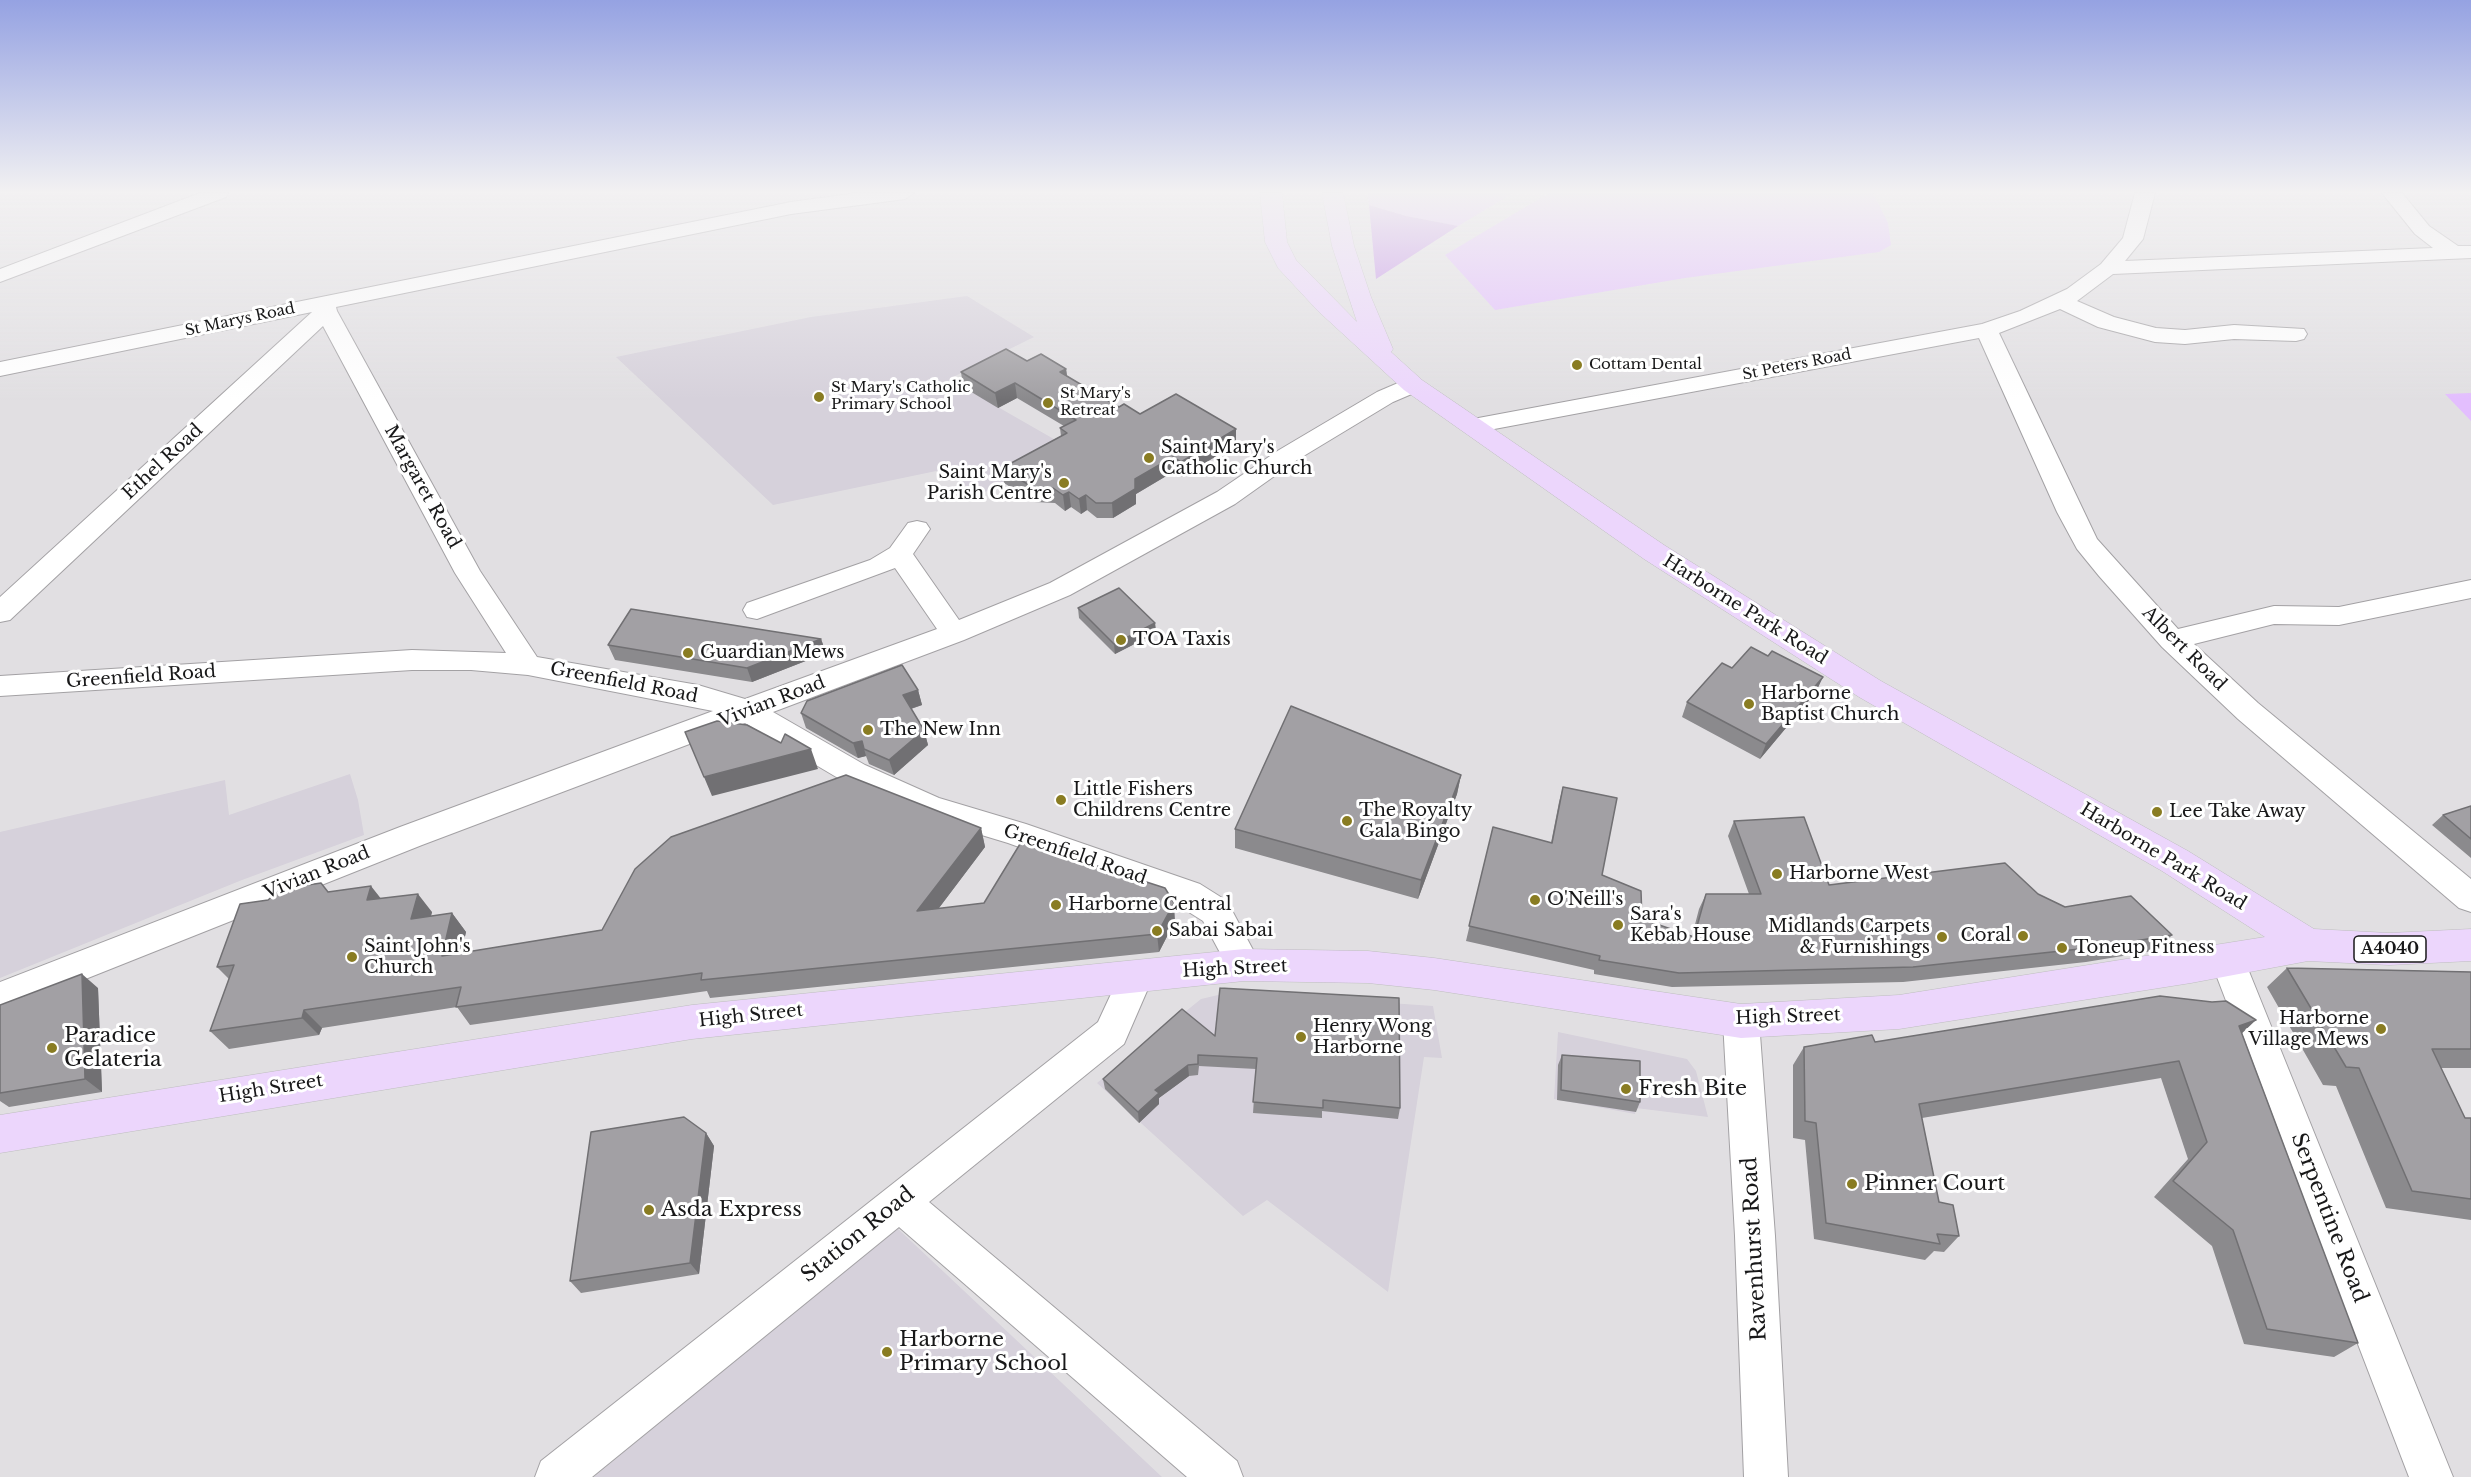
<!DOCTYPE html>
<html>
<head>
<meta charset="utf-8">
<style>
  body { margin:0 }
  canvas { display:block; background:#e1dfe2 }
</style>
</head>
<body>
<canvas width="2471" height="1477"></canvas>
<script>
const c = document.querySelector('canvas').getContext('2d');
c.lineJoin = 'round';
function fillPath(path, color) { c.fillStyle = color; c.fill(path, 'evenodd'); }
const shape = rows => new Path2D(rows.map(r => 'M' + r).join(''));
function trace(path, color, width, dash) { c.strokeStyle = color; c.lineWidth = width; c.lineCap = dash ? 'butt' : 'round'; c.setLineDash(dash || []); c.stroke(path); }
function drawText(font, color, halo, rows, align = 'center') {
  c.font = font + ' "Libre Baskerville",serif'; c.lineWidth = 6; c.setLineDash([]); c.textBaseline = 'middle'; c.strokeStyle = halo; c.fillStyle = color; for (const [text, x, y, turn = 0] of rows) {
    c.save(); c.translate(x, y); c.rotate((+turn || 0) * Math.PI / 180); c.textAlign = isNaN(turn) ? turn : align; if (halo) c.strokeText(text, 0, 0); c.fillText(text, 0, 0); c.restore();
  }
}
const built = shape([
  [967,296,1034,337,949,379,1066,446,980,495,941,470,773,505,616,357,811,317],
  [350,774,358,800,364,835,242,880,0,978,0,832,225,780,229,815],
  [1231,992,1433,1006,1442,1058,1424,1057,1388,1292,1267,1200,1243,1216,1097,1083,1201,999],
  [1558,1032,1687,1059,1696,1071,1708,1117,1636,1108,1635,1114,1554,1099],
  [896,1227,1162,1477,594,1477]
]);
const green = shape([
  [1367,193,1513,193,1458,226,1406,216,1369,205],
  [1549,193,1873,193,1888,223,1891,245,1879,252,1685,278,1495,310,1445,255],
  [2471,393,2471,421,2445,394]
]);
const forest = shape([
  [1369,205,1406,216,1458,226,1376,279]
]);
const minor = shape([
  [200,193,228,193,226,197,0,282,0,269,200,193],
  [857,193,914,193,905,199,791,214,336,307,337,311,480,571,537,657,698,685,745,699,937,629,895,568,757,619,747,617,743,610,747,603,870,560,890,548,908,523,917,521,926,523,930,529,913,554,959,620,1050,583,1217,492,1279,450,1377,392,1405,380,1421,380,1425,385,1421,390,1393,402,1297,460,1235,504,1070,595,964,640,773,712,865,765,939,798,1026,824,1200,884,1227,901,1261,965,1256,975,1244,980,1232,975,1203,921,1176,904,1008,843,919,816,843,781,745,723,422,845,0,1013,0,982,400,827,713,711,528,675,471,670,412,670,0,696,0,676,412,650,506,653,455,573,323,326,10,620,0,622,0,597,312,312,0,376,0,362,791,202,857,193],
  [2135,193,2155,193,2143,239,2125,261,2433,248,2415,234,2382,193,2402,193,2429,226,2458,246,2471,246,2471,258,2113,274,2077,301,2114,317,2156,328,2185,330,2234,325,2304,329,2307,334,2304,339,2296,341,2234,339,2185,344,2155,342,2098,327,2060,309,1999,333,2097,539,2178,629,2274,606,2339,607,2471,580,2471,598,2339,625,2274,624,2194,644,2258,703,2471,879,2471,912,2459,908,2238,719,2162,647,2099,576,2077,549,2057,512,1979,338,1473,433,1465,431,1461,426,1465,421,1473,419,1982,324,2020,311,2067,289,2101,264,2123,238,2135,193],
  [2227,944,2239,949,2244,959,2453,1477,2409,1477,2210,959,2215,949,2227,944],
  [1136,962,1148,966,1153,977,1124,1044,929,1202,1237,1461,1243,1477,1187,1477,899,1227,592,1477,535,1477,541,1461,1098,1022,1124,966,1136,962],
  [1741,1005,1754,1010,1759,1021,1775,1236,1788,1477,1744,1477,1735,1236,1723,1021,1728,1010,1741,1005]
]);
const major = shape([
  [1260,193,1282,193,1287,242,1296,260,1357,322,1332,246,1322,193,1343,193,1354,246,1371,297,1393,349,1391,352,1422,380,1664,545,1881,681,2188,851,2314,929,2389,933,2471,929,2471,961,2389,965,2308,961,2191,983,1899,1029,1741,1038,1434,990,1368,983,1244,981,692,1039,0,1153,0,1115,692,1005,1244,949,1368,951,1434,958,1741,1004,1899,995,2265,937,2162,871,1859,697,1644,559,1404,390,1318,311,1278,268,1265,242,1260,193]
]);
const wall = shape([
  [1027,361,1066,369,1067,376,1119,407,1236,444,1182,477,1173,472,1136,494,1136,504,1113,518,1097,518,1087,510,1081,514,1071,507,1065,511,1055,503,1034,502,1004,483,1002,468,1061,436,1060,428,1064,426,1017,398,998,408,963,387,961,372],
  [1078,608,1155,623,1156,633,1115,654,1079,618],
  [821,639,826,653,752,682,615,660,608,645],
  [1732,668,1816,692,1760,759,1682,717,1687,702],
  [918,690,922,705,911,709,924,730,928,745,894,775,869,764,866,756,858,758,806,728,801,713],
  [1461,775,1457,794,1418,899,1235,848,1235,829],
  [1563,787,1602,875,1642,919,1692,936,1699,909,1706,894,1749,894,1728,836,1734,821,1829,885,2038,894,2065,907,2172,935,2159,950,2086,962,1903,982,1672,987,1594,974,1594,970,1466,941,1493,827,1551,843,1559,802],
  [2471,806,2471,858,2432,825,2443,815],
  [981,828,985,847,939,908,1175,921,1159,952,710,998,707,991,470,1025,457,1007,322,1028,319,1035,229,1049,210,1031,229,979,217,967,328,892,381,899,432,912,431,916,452,913,466,932,461,953,602,930],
  [2287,968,2471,972,2471,1068,2441,1068,2465,1118,2471,1118,2471,1220,2386,1208,2336,1086,2323,1085,2267,987],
  [98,988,102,1092,9,1107,0,1101,0,1005],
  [2242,1033,2358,1343,2334,1357,2244,1344,2212,1246,2154,1197,2188,1159,2161,1078,1922,1118,1939,1202,1959,1236,1944,1252,1934,1251,1925,1260,1814,1239,1805,1140,1793,1138,1793,1065,1804,1047,1875,1042],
  [1215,1036,1400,1108,1398,1119,1322,1111,1322,1118,1253,1113,1256,1069,1199,1066,1198,1075,1189,1076,1159,1098,1159,1104,1139,1123,1105,1089,1103,1079],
  [1562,1055,1640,1102,1636,1112,1557,1100,1558,1065],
  [706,1133,714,1146,699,1274,581,1293,570,1281]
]);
const shadedWall = shape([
  [1066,369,1068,383,1060,372],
  [1015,383,1017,398,998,408,995,393],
  [1236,429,1236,444,1182,477,1181,462],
  [1173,457,1173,472,1136,494,1136,504,1113,518,1112,503,1135,479],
  [1069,492,1071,507,1065,511,1063,495],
  [1086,495,1087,510,1081,514,1079,499],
  [1155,623,1156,633,1115,654,1114,644],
  [821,639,826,653,752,682,747,668],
  [1823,677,1816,692,1760,759,1766,744],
  [918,690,922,705,907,710,903,695],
  [924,730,928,745,894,775,889,760],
  [862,741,866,756,858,758,853,743],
  [811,749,818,769,712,796,704,777],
  [1461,775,1457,794,1418,899,1421,880],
  [981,828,985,847,923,929,917,911],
  [371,886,386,905,367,900],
  [418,894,432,912,425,937,411,919],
  [1174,903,1175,921,1159,952,1157,934],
  [452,913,466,932,456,975,442,956],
  [82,974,98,988,102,1092,85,1079],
  [304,1010,322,1028,319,1035,302,1018],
  [2256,1020,2237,1038,2239,1026],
  [1188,1065,1189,1076,1159,1098,1159,1104,1139,1123,1138,1112,1155,1090],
  [706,1133,714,1146,699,1274,690,1263]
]);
const building = shape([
  [1006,349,1027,361,1041,354,1066,369,1060,372,1119,407,1124,404,1140,414,1176,394,1236,429,1181,462,1173,457,1135,479,1135,489,1112,503,1096,503,1086,495,1079,499,1069,492,1063,495,1053,488,1032,487,1002,468,1067,433,1060,428,1076,420,1015,383,995,393,961,372,1006,349],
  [1119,588,1155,623,1114,644,1078,608,1119,588],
  [631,609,821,639,747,668,608,645,631,609],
  [1751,647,1768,656,1772,651,1823,677,1766,744,1687,702,1722,663,1732,668,1751,647],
  [902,665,918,690,903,695,924,730,889,760,864,749,862,741,853,743,801,713,807,701,902,665],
  [1291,706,1461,775,1421,880,1235,829,1291,706],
  [717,721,747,725,781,743,785,734,811,749,704,777,685,732,717,721],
  [846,775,981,828,917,911,984,903,1020,844,1029,844,1165,888,1174,903,1157,934,701,980,702,973,456,1007,461,987,304,1010,302,1018,210,1031,234,965,217,967,240,904,268,900,281,889,321,883,328,892,371,886,367,900,418,894,411,919,452,913,442,956,602,930,635,869,671,837,846,775],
  [1563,787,1617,798,1602,875,1641,891,1642,919,1694,937,1706,894,1761,894,1734,821,1804,817,1829,885,2005,863,2038,894,2065,907,2131,896,2172,935,2098,947,1913,967,1679,973,1599,960,1600,956,1469,926,1493,827,1552,843,1563,787],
  [2471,806,2471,839,2443,815,2471,806],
  [2287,968,2471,972,2471,1049,2432,1049,2465,1118,2471,1118,2471,1199,2412,1191,2359,1068,2346,1067,2287,968],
  [82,974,85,1079,0,1093,0,1005,82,974],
  [1220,988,1399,998,1400,1108,1323,1100,1323,1108,1253,1102,1257,1058,1198,1055,1198,1064,1188,1065,1155,1090,1159,1093,1138,1112,1103,1079,1182,1009,1215,1036,1220,988],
  [2160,996,2212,1002,2226,1001,2256,1020,2239,1026,2358,1343,2267,1329,2233,1230,2173,1181,2207,1142,2179,1061,1919,1104,1939,1202,1953,1205,1959,1236,1937,1234,1940,1244,1826,1223,1816,1123,1805,1121,1804,1047,1872,1035,1875,1042,2160,996],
  [1562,1055,1640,1061,1640,1102,1561,1090,1562,1055],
  [684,1117,706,1133,690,1263,570,1281,591,1132,684,1117]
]);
const markers = [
  [1577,365,6,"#897c22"],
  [819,397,6,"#897c22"],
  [1048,403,6,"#897c22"],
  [1149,458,6,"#897c22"],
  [1064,483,6,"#897c22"],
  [1121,640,6,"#897c22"],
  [688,653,6,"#897c22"],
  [1749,704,6,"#897c22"],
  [868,730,6,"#897c22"],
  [1061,800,6,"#897c22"],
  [2157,812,6,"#897c22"],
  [1347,821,6,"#897c22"],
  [1777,874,6,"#897c22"],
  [1535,900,6,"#897c22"],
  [1056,905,6,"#897c22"],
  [1618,925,6,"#897c22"],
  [1157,931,6,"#897c22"],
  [2023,936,6,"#897c22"],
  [1942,937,6,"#897c22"],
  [2062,948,6,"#897c22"],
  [352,957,6,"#897c22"],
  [2381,1029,6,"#897c22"],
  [1301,1037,6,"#897c22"],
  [52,1048,6,"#897c22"],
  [1626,1089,6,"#897c22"],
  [1852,1184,6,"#897c22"],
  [649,1210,6,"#897c22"],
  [887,1352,6,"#897c22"]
];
const farStreetnames = [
  ["St Marys Road",240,320,-12],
  ["St Peters Road",1797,365,-11]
];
const farPoinames = [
  ["Cottam Dental",1589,365],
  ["St Mary's Catholic",831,388],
  ["Primary School",831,405],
  ["St Mary's",1060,394],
  ["Retreat",1060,411]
];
const shields = [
  [2390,949,72]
];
const shieldNames = [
  ["A4040",2390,949]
];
const poiNames = [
  ["Saint Mary's",1161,448],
  ["Catholic Church",1161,469],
  ["Saint Mary's",1052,473,"right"],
  ["Parish Centre",1052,494,"right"],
  ["TOA Taxis",1133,640],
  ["Guardian Mews",700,653],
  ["Harborne",1761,694],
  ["Baptist Church",1761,715],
  ["The New Inn",880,730],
  ["Little Fishers",1073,790],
  ["Childrens Centre",1073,811],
  ["The Royalty",1359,811],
  ["Gala Bingo",1359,832],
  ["Lee Take Away",2169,812],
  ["Harborne West",1789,874],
  ["O'Neill's",1547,900],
  ["Harborne Central",1068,905],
  ["Sara's",1630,915],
  ["Kebab House",1630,936],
  ["Midlands Carpets",1930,927,"right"],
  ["& Furnishings",1930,948,"right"],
  ["Sabai Sabai",1169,931],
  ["Coral",2011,936,"right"],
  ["Saint John's",364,947],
  ["Church",364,968],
  ["Toneup Fitness",2074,948],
  ["Harborne",2369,1019,"right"],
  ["Village Mews",2369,1040,"right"],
  ["Henry Wong",1313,1027],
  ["Harborne",1313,1048]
];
const streetNames = [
  ["Ethel Road",163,462,-43],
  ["Margaret Road",422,487,61],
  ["Harborne Park Road",1745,610,32],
  ["Albert Road",2184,649,45],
  ["Greenfield Road",141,677,-4],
  ["Greenfield Road",624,683,11],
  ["Vivian Road",772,702,-21],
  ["Greenfield Road",1075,855,19],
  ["Harborne Park Road",2163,857,31],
  ["Vivian Road",317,873,-22],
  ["High Street",1235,969,-3],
  ["High Street",751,1016,-6],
  ["High Street",1788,1017,-2],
  ["High Street",271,1089,-9]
];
const nearPoinames = [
  ["Paradice",64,1036],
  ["Gelateria",64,1060],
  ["Fresh Bite",1638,1089],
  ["Pinner Court",1864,1184],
  ["Asda Express",661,1210],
  ["Harborne",899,1340],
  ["Primary School",899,1364]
];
const nearStreetnames = [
  ["Serpentine Road",2329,1218,69],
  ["Station Road",858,1235,-39],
  ["Ravenhurst Road",1755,1249,-93]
];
fillPath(built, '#d6d1db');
fillPath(green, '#e3befe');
fillPath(forest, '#c694e8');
trace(minor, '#a3a1a4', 2);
trace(major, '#bebebf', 1);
fillPath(minor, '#fff');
fillPath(major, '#ecd6fc');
fillPath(wall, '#8b8a8d');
fillPath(shadedWall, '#717073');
fillPath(building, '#a2a0a4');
trace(building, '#717073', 1.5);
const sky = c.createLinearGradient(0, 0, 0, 400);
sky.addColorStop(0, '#95a2e2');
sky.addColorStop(0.48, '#f2f1f2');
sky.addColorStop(1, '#f2f1f200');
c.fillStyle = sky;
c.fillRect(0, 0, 2471, 400);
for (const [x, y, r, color] of markers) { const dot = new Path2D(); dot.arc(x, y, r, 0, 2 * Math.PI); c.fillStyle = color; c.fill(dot); trace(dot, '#fff', 2); }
drawText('15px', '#181819', '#fff', farStreetnames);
drawText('15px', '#181819', '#fff', farPoinames, 'left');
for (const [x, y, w] of shields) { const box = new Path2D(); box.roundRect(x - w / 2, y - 13, w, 26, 4.5); c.fillStyle = '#fff'; c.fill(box); trace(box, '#181819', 1.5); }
drawText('bold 16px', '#181819', null, shieldNames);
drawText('18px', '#181819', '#fff', poiNames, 'left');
drawText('18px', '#181819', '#fff', streetNames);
drawText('21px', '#181819', '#fff', nearPoinames, 'left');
drawText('21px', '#181819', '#fff', nearStreetnames);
</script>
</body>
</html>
